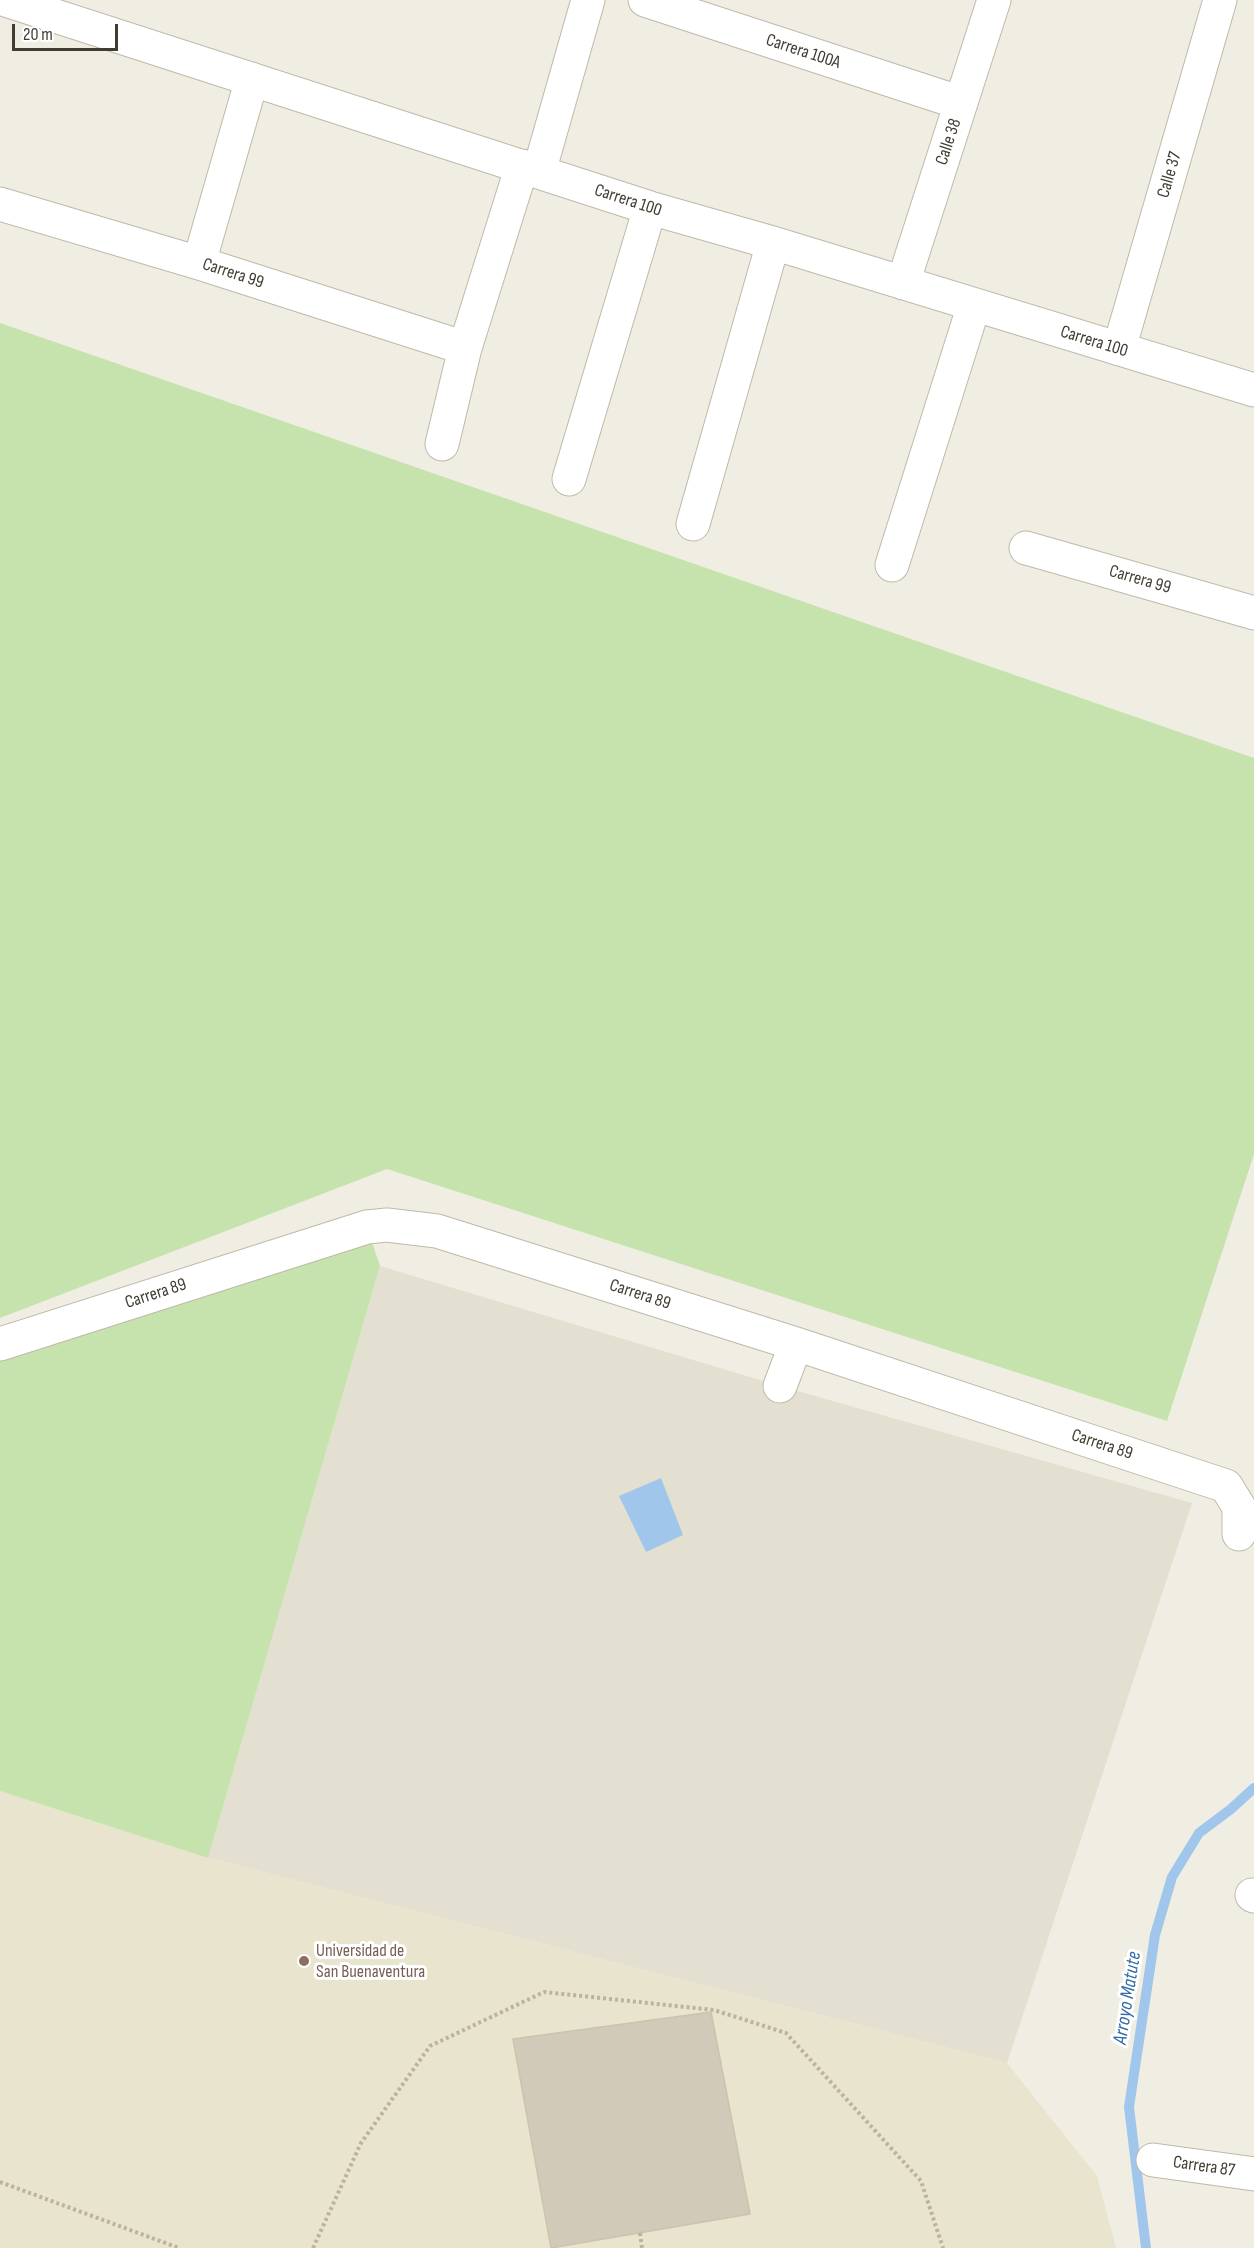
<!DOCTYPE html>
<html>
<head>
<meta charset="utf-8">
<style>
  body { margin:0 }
  #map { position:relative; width:1254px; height:2248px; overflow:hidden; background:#f0eee3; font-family:"Sofia Sans Condensed",sans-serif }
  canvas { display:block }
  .scale { position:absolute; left:12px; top:24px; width:106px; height:27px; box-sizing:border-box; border:3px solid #423d33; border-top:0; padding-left:8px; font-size:18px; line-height:21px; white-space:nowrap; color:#423d33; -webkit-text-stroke:4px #fff; paint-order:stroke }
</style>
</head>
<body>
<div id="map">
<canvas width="1254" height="2248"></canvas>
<div class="scale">20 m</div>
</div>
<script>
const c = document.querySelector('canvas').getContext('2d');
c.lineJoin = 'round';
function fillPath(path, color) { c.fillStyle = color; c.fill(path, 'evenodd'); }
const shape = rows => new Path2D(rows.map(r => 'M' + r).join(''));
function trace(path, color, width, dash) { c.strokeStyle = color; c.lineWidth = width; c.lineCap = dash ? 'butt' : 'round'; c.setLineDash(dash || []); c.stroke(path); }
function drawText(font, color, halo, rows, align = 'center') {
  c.font = font + ' "Sofia Sans Condensed",sans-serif'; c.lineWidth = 6; c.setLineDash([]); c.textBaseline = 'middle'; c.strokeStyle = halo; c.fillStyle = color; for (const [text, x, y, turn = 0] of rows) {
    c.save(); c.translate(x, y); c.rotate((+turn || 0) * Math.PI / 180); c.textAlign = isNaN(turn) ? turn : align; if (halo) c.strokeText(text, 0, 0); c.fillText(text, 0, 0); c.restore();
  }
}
const residential = shape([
  [380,1266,780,1386,1192,1503,1007,2063,208,1858]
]);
const education = shape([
  [0,1791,208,1858,1007,2063,1097,2176,1116,2248,0,2248]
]);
const green = shape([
  [0,323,1254,758,1254,1154,1167,1421,387,1169,0,1318],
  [367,1227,380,1266,208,1858,0,1791,0,1344]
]);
const water = shape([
  [661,1478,683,1535,646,1552,619,1496]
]);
const stream = shape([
  [1146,2248,1129,2107,1155,1935,1172,1877,1199,1833,1231,1809,1254,1788]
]);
const building = shape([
  [711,2012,750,2214,551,2248,513,2039,711,2012]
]);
const path = shape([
  [0,2182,179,2248],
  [640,2233,642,2248],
  [313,2248,361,2143,430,2046,544,1992,714,2010,786,2033,921,2181,943,2248]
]);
const minor = shape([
  [6,0,650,208,773,243,1254,390],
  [645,0,961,103],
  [539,172,588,0],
  [0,204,199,263,465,348],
  [199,263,252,79],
  [903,283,994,0],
  [1119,349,1220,0],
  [442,444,465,348,522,166],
  [569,479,650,208],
  [693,524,773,243],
  [1026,548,1254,613],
  [892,565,974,305],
  [0,1344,367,1227,387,1225,437,1231,796,1344,1226,1486,1239,1507,1239,1534],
  [780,1386,796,1344],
  [1252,1895,1254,1896],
  [1153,2160,1254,2174]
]);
const markers = [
  [304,1961,6,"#8d6e63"]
];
const streetNames = [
  ["Carrera 100A",803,52,18],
  ["Calle 38",949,142,-72],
  ["Calle 37",1170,175,-74],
  ["Carrera 100",628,201,18],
  ["Carrera 99",233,274,18],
  ["Carrera 100",1094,342,17],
  ["Carrera 99",1140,580,16],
  ["Carrera 89",156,1294,-18],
  ["Carrera 89",640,1295,18],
  ["Carrera 89",1102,1445,18],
  ["Carrera 87",1204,2167,8]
];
const educationNames = [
  ["Universidad de",316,1951],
  ["San Buenaventura",316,1972]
];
const waterNames = [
  ["Arroyo Matute",1128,1998,-81]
];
fillPath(residential, '#e4e0d1');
fillPath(education, '#e9e4cd');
fillPath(green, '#c6e3ad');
fillPath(water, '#a1c6eb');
trace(stream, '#a1c6eb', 10);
fillPath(building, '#d1cab9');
trace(building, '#ccc2ad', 1.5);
trace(minor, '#beb9a9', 35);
trace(path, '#bcb398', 4, [3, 3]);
trace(minor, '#fff', 33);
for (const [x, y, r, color] of markers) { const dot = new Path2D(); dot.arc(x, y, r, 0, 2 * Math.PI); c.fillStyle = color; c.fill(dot); trace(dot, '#fff', 2); }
drawText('18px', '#423d33', '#fff', streetNames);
drawText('18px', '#785e54', '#fff', educationNames, 'left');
drawText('italic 20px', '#336ba7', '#fff', waterNames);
</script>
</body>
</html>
